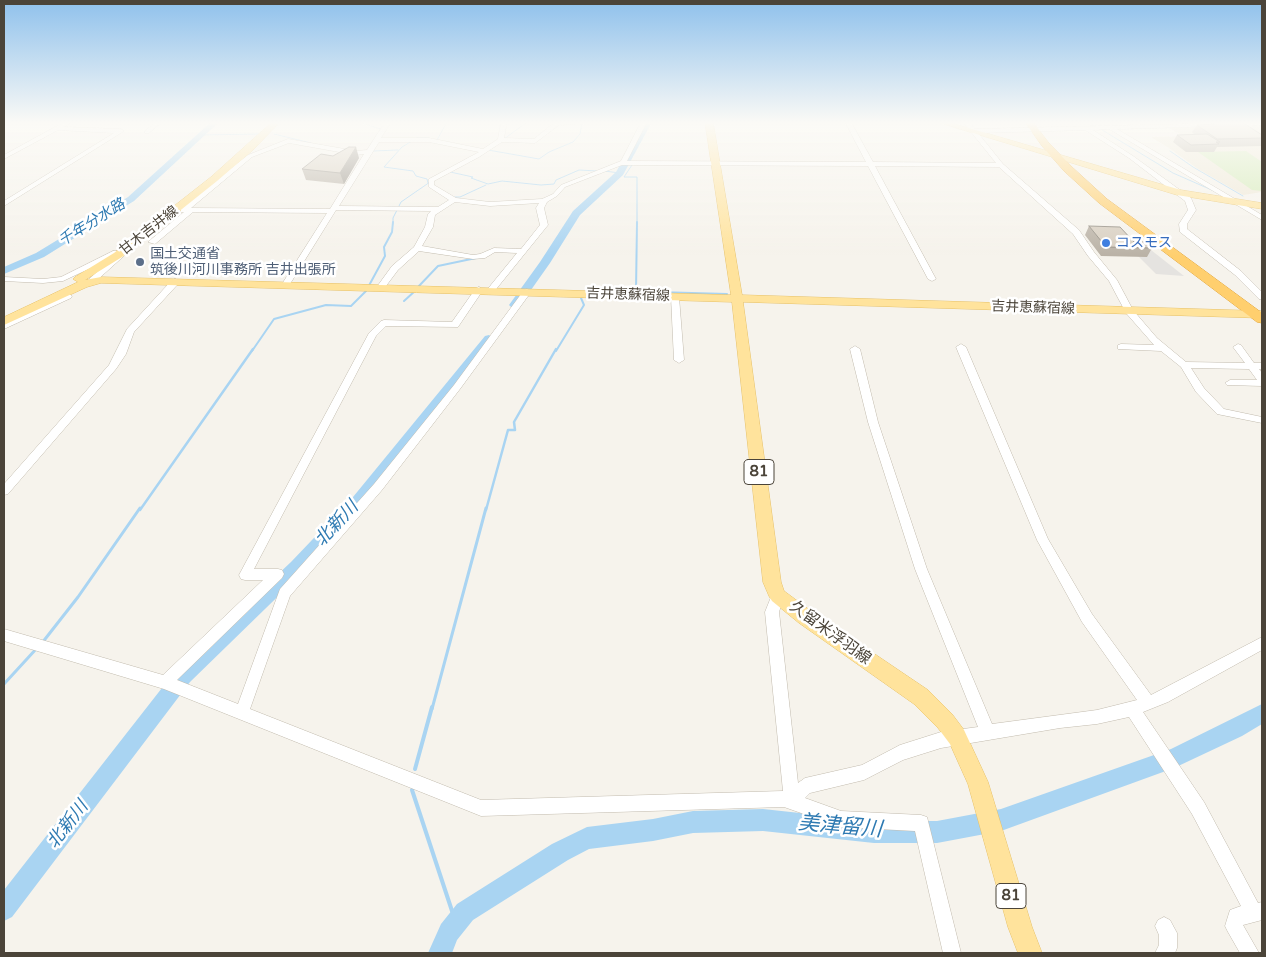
<!DOCTYPE html>
<html>
<head>
<meta charset="utf-8">
<style>
  body { margin:0 }
  #map { position:relative; width:1266px; height:957px; overflow:hidden; background:#f6f3ec; font-family:"Varela Round",sans-serif }
  canvas { display:block }
  .frame { position:absolute; inset:0; border:5px solid #4b4439; pointer-events:none }
</style>
</head>
<body>
<div id="map">
<canvas width="1266" height="957"></canvas>
<div class="frame"></div>
</div>
<script>
const c = document.querySelector('canvas').getContext('2d');
c.lineJoin = 'round';
function fillPath(path, color) { c.fillStyle = color; c.fill(path, 'evenodd'); }
const shape = rows => new Path2D(rows.map(r => 'M' + r).join(''));
function trace(path, color, width, dash) { c.strokeStyle = color; c.lineWidth = width; c.lineCap = dash ? 'butt' : 'round'; c.setLineDash(dash || []); c.stroke(path); }
function drawText(font, color, halo, rows, align = 'center') {
  c.font = font + ' "Varela Round","Noto Sans JP",sans-serif'; c.lineWidth = 5; c.setLineDash([]); c.textBaseline = 'middle'; c.strokeStyle = halo; c.fillStyle = color; for (const [text, x, y, turn = 0] of rows) {
    c.save(); c.translate(x, y); c.rotate((+turn || 0) * Math.PI / 180); c.textAlign = isNaN(turn) ? turn : align; if (halo) c.strokeText(text, 0, 0); c.fillText(text, 0, 0); c.restore();
  }
}
const education = shape([
  [1262,126,1262,192,1243,195,1198,169,1172,150,1151,137,1182,136,1170,128]
]);
const green = shape([
  [1246,151,1262,162,1262,191,1252,190,1198,152]
]);
const parking = shape([
  [1128,235,1146,246,1184,276,1156,274,1132,250]
]);
const streamFar4 = shape([
  [358,122,381,129,386,122],
  [1089,122,1173,173,1214,191],
  [274,134,311,143],
  [201,135,260,134],
  [504,139,527,122],
  [437,140,447,122],
  [488,150,539,159,549,152,573,142,580,134,582,123],
  [373,151,398,150],
  [1170,151,1193,167,1243,196],
  [632,165,624,177,637,177,637,224],
  [604,171,620,173],
  [450,172,473,177,471,178,488,184,502,181,541,185,554,184,556,180,579,170,597,171],
  [428,183,427,179,416,176,413,171,384,167,402,147,417,138,429,138],
  [455,197,460,197,486,185],
  [393,224,393,218,401,202,430,182]
]);
const streamFar3 = shape([
  [418,287,438,266,476,258],
  [586,290,727,294],
  [636,291,637,222],
  [404,301,415,291],
  [252,351,274,319,326,305,351,306,366,291,385,256,384,247,392,232,393,222],
  [556,351,584,305,581,298]
]);
const streamFar2 = shape([
  [140,510,253,349],
  [486,510,508,430,515,430,514,422,556,349]
]);
const streamFar1 = shape([
  [42,643,78,597,140,508],
  [4,684,37,648],
  [432,709,486,508]
]);
const stream = shape([
  [415,769,432,707],
  [412,790,456,923]
]);
const river = shape([
  [211,122,219,122,134,201,44,257,4,274,4,267,36,253,128,197,211,122],
  [644,122,652,122,623,175,580,215,550,263,519,307,511,307,509,305,540,262,573,211,616,172,644,122],
  [489,335,495,339,493,342,363,505,303,572,190,682,12,917,4,921,4,890,176,670,291,562,353,497,485,336,489,335],
  [1262,704,1262,724,1242,736,1174,768,1001,831,937,843,874,843,763,831,693,833,653,841,589,849,568,860,473,920,457,940,452,953,428,953,441,924,457,904,552,844,587,827,653,819,693,811,763,809,874,821,937,821,1001,809,1171,749,1262,704]
]);
const minor = shape([
  [64,122,71,122,64,127,121,129,124,131,4,206,4,201,114,133,58,130,4,159,4,155,64,122],
  [156,122,162,122,149,133,145,133,145,131,156,122],
  [385,122,391,122,381,138,429,138,483,149,498,139,501,122,507,122,504,138,534,139,555,122,586,122,583,124,559,125,535,143,502,142,479,157,434,181,434,185,456,198,490,202,542,199,553,194,561,185,621,161,641,122,647,122,627,161,866,162,845,122,851,122,873,162,996,163,963,122,969,122,975,129,1262,122,1262,125,1117,129,1262,215,1262,220,1109,129,1093,130,1133,156,1191,198,1196,210,1187,224,1187,229,1241,271,1262,292,1262,300,1259,299,1235,275,1180,232,1179,224,1188,210,1185,201,1129,158,1085,130,978,133,1003,164,1079,230,1094,252,1117,280,1133,310,1157,338,1186,362,1245,363,1233,347,1238,344,1241,345,1254,363,1262,363,1262,369,1259,369,1262,373,1262,386,1227,385,1225,383,1230,380,1257,380,1249,369,1191,368,1204,388,1224,409,1262,417,1262,423,1217,414,1196,392,1181,367,1161,351,1118,349,1118,345,1121,344,1154,345,1126,313,1109,281,1088,256,1073,234,999,167,875,166,936,279,932,281,928,279,868,166,622,165,565,187,557,196,547,202,544,208,548,225,493,293,490,294,486,291,517,253,495,252,485,258,473,259,419,251,398,270,383,290,377,290,376,288,392,266,414,247,425,227,428,214,431,211,336,210,290,284,286,287,282,284,327,213,193,212,155,244,148,242,184,212,181,212,181,208,248,155,288,139,356,151,367,150,385,122],
  [379,142,429,142,479,152,429,179,429,187,449,200,438,207,339,206,379,142],
  [289,143,356,155,364,154,330,209,191,208,252,157,289,143],
  [455,202,490,206,539,203,536,208,540,225,521,249,494,248,480,254,473,255,422,246,433,227,435,215,455,202],
  [113,251,119,251,125,255,95,282,92,282,88,280,114,257,63,281,43,283,4,281,4,277,43,279,61,277,113,251],
  [175,279,178,280,178,284,134,332,126,354,116,369,8,494,4,495,4,484,109,365,127,329,172,280,175,279],
  [479,287,483,290,458,327,386,326,376,336,254,569,278,569,282,570,284,574,282,578,177,680,238,704,280,589,374,484,454,385,524,290,527,289,531,292,460,389,382,490,290,596,250,709,481,800,783,791,765,612,773,592,778,590,783,592,784,596,779,612,798,783,805,778,862,765,900,745,941,732,978,727,915,569,868,422,850,349,855,346,860,349,878,422,927,569,992,724,1097,710,1137,700,1082,622,1037,540,956,347,961,344,966,347,1048,539,1092,614,1151,695,1262,637,1262,650,1168,702,1143,712,1204,802,1258,903,1262,902,1262,920,1243,925,1259,953,1240,953,1228,932,1225,926,1230,910,1241,906,1192,814,1129,717,1097,724,1060,728,941,748,903,760,864,780,810,793,805,798,841,811,921,815,927,817,961,953,943,953,915,831,841,827,784,807,481,816,164,689,4,641,4,629,163,675,263,580,245,580,241,579,239,575,369,333,381,321,384,320,452,322,476,288,479,287],
  [68,293,72,296,71,298,4,329,4,323,68,293],
  [675,294,679,297,684,360,679,363,674,360,671,297,675,294],
  [1164,917,1170,920,1177,933,1177,948,1175,953,1155,953,1159,945,1159,935,1155,926,1158,920,1164,917]
]);
const major = shape([
  [272,122,280,122,253,150,217,181,122,257,85,280,101,277,731,295,705,122,713,122,742,295,1262,311,1262,318,743,302,781,582,784,591,811,611,928,690,952,714,964,730,988,782,1032,927,1042,953,1018,953,1008,927,968,784,950,744,938,728,914,704,799,623,772,601,769,596,763,582,732,302,101,283,87,287,4,325,4,317,78,282,73,279,75,277,114,253,211,177,272,122],
  [937,122,948,122,1181,190,1262,203,1262,209,1177,195,937,122]
]);
const highway = shape([
  [1025,122,1033,122,1048,142,1072,167,1107,199,1262,313,1262,323,1257,322,1099,203,1064,171,1042,146,1025,122]
]);
const wall = shape([
  [1211,122,1262,135,1262,146,1217,147,1214,152,1186,152,1173,142,1177,135,1194,134,1192,132,1197,125,1210,125],
  [359,158,344,184,306,180,302,169],
  [1089,226,1134,242,1152,248,1147,257,1101,256,1085,235]
]);
const shadedWall = shape([
  [356,147,359,158,344,184,340,173]
]);
const building = shape([
  [1211,122,1242,122,1262,135,1262,138,1217,139,1197,125,1214,124,1211,122],
  [1207,134,1220,142,1216,142,1219,144,1191,145,1177,135,1207,134],
  [349,147,356,147,340,173,302,169,321,154,333,156,349,147],
  [1089,226,1120,227,1134,242,1152,242,1152,248,1106,247,1089,226]
]);
const markers = [
  [1106,243,5,"#3f7fe0"],
  [140,262,5,"#5c6f8a"]
];
const farStreetnames = [
  ["甘木吉井線",149,231,-38],
  ["吉井恵蘇宿線",628,295,2],
  ["吉井恵蘇宿線",1033,308,2]
];
const farShopnames = [
  ["コスモス",1116,243]
];
const farServicenames = [
  ["国土交通省",150,254],
  ["筑後川河川事務所 吉井出張所",150,270]
];
const farWaternames = [
  ["千年分水路",92,223,-32]
];
const shields = [
  [759,472,30],
  [1011,896,30]
];
const shieldNames = [
  ["81",759,472],
  ["81",1011,896]
];
const streetNames = [
  ["久留米浮羽線",830,633,36]
];
const waterNames = [
  ["北新川",337,524,-47],
  ["北新川",68,825,-52]
];
const nearWaternames = [
  ["美津留川",840,827,5]
];
fillPath(education, '#efe8d6');
fillPath(green, '#d2eab5');
fillPath(parking, '#e5e3e0');
trace(streamFar4, '#a9d4f2', 1);
trace(streamFar3, '#a9d4f2', 2);
trace(streamFar2, '#a9d4f2', 2.5);
trace(streamFar1, '#a9d4f2', 3);
trace(stream, '#a9d4f2', 4);
fillPath(river, '#a9d4f2');
trace(minor, '#c2bbae', 1);
trace(major, '#e6c16a', 1);
trace(highway, '#e0a43c', 1);
fillPath(minor, '#fff');
fillPath(major, '#ffe39c');
fillPath(highway, '#ffcf6e');
fillPath(wall, '#bab2a6');
fillPath(shadedWall, '#979187');
fillPath(building, '#d8cfc1');
trace(building, '#979187', 1);
const sky = c.createLinearGradient(0, 0, 0, 256);
sky.addColorStop(0, '#8fc1ec');
sky.addColorStop(0.48, '#fbfaf6');
sky.addColorStop(1, '#fbfaf600');
c.fillStyle = sky;
c.fillRect(0, 0, 1266, 256);
for (const [x, y, r, color] of markers) { const dot = new Path2D(); dot.arc(x, y, r, 0, 2 * Math.PI); c.fillStyle = color; c.fill(dot); trace(dot, '#fff', 2); }
drawText('14px', '#4b4439', '#fff', farStreetnames);
drawText('14px', '#366cbe', '#fff', farShopnames, 'left');
drawText('14px', '#4e5e75', '#fff', farServicenames, 'left');
drawText('italic 15px', '#2e7ab2', '#fff', farWaternames);
for (const [x, y, w] of shields) { const box = new Path2D(); box.roundRect(x - w / 2, y - 12.5, w, 25, 4); c.fillStyle = '#fff'; c.fill(box); trace(box, '#4b4439', 1); }
drawText('bold 15px', '#4b4439', null, shieldNames);
drawText('16px', '#4b4439', '#fff', streetNames);
drawText('italic 18px', '#2e7ab2', '#fff', waterNames);
drawText('italic 21px', '#2e7ab2', '#fff', nearWaternames);
</script>
</body>
</html>
